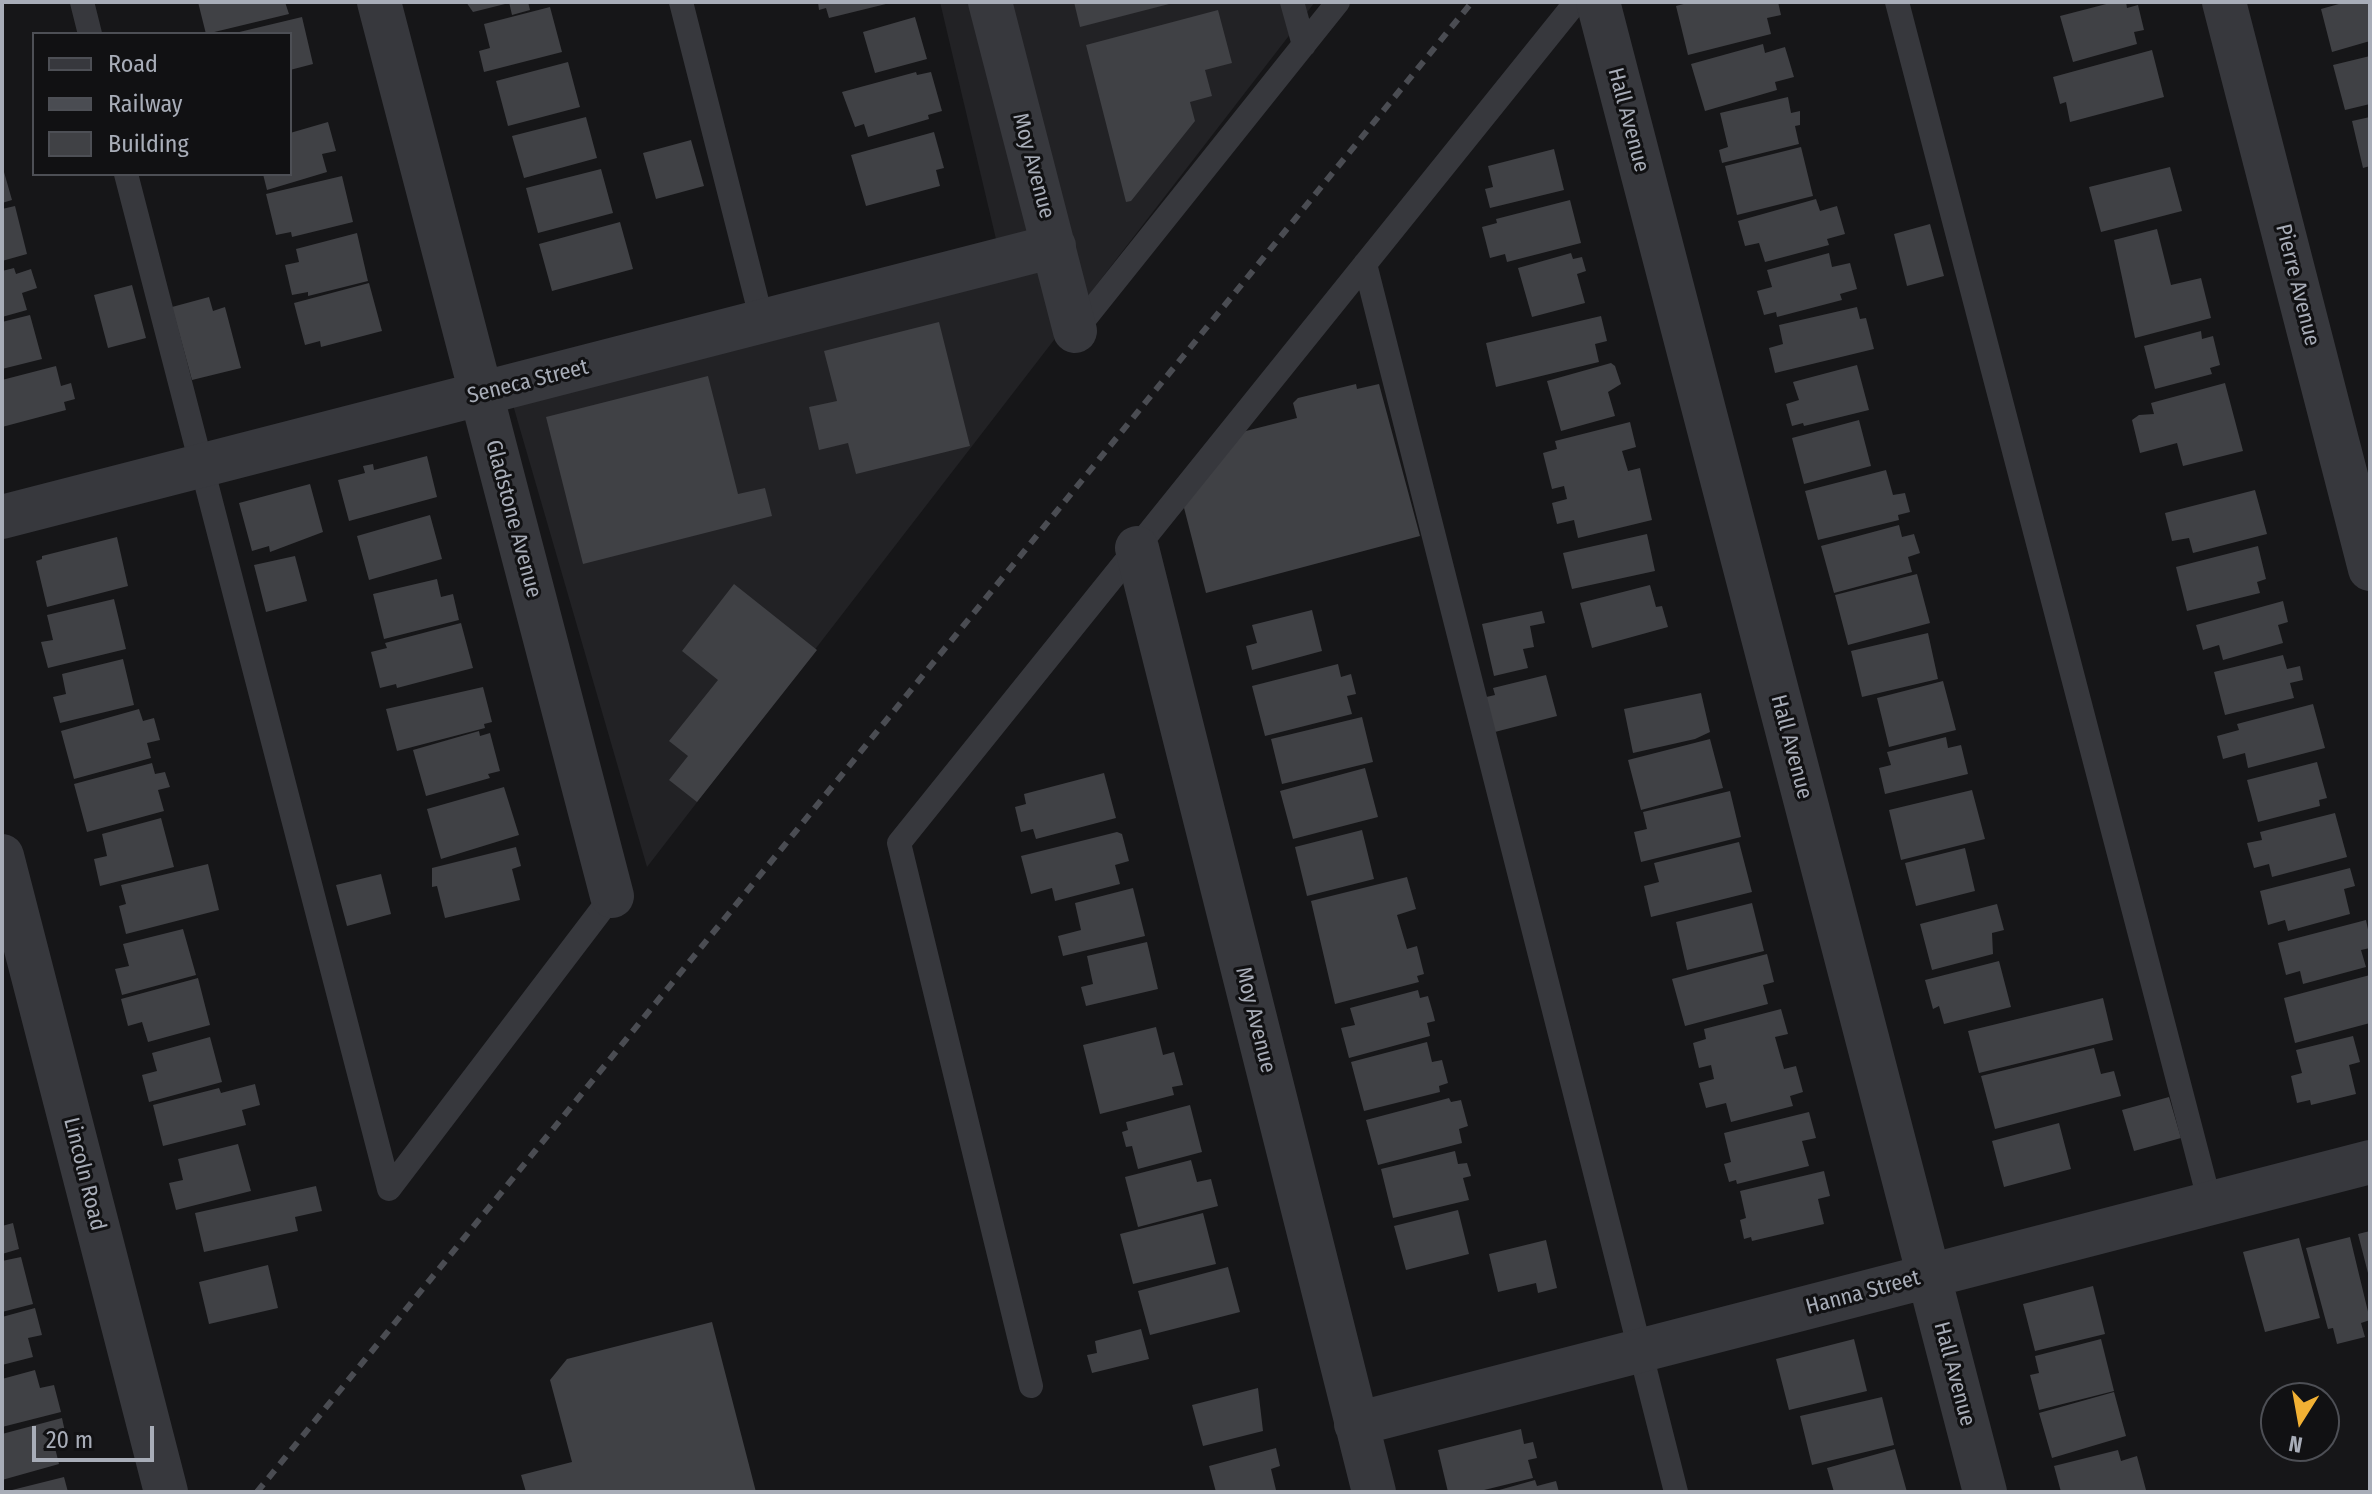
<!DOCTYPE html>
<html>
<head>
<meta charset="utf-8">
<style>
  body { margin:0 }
  #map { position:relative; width:2372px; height:1494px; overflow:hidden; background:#161618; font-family:"Fira Sans Condensed",sans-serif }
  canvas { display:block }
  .frame { position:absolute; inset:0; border:4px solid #a8adb8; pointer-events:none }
  .legend { position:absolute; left:32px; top:32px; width:260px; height:144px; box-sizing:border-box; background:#111113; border:2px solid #4d4f55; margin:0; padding:10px 14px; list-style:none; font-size:24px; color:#a8adb8 }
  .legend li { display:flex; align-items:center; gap:16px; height:40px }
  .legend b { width:40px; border:2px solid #4d4f55 }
  .north { position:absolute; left:2260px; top:1382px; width:80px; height:80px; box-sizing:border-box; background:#111113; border:2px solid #4d4f55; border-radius:50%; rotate:191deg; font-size:22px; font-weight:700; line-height:32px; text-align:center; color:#a8adb8 }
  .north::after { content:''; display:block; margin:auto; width:28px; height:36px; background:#f2b134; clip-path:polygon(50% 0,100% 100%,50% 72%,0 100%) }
  .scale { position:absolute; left:32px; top:1426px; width:122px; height:36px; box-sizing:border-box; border:4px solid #a8adb8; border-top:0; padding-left:10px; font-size:24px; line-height:28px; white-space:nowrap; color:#a8adb8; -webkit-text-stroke:6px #111113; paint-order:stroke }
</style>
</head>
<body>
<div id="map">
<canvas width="2372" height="1494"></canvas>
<div class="frame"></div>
<ul class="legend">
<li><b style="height:10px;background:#37383d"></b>Road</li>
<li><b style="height:10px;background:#4a4c52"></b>Railway</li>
<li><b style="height:22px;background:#404145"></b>Building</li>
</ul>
<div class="north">N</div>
<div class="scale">20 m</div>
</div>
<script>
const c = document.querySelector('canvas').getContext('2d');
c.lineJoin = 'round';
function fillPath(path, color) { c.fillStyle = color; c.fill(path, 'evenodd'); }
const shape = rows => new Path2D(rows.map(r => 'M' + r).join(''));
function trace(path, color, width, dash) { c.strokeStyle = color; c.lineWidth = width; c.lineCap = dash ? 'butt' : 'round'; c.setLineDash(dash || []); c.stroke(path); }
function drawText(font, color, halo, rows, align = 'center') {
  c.font = font + ' "Fira Sans Condensed",sans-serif'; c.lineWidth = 6; c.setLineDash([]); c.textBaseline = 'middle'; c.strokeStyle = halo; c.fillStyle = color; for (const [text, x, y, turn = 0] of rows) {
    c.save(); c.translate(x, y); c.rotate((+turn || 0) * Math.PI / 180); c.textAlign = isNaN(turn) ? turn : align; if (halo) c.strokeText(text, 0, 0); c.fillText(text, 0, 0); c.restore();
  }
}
const built = shape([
  [940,2,1315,2,647,867,511,398,1004,273]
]);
const building = shape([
  [198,2,285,2,289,14,206,34],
  [466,2,508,2,509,3,473,12],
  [509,2,528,2,530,10,512,15],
  [818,2,890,2,890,3,829,18,826,8,819,10],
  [1074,2,1172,2,1173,3,1080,27],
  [1691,2,1778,2,1781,15,1767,18,1771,34,1688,55,1676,6],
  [2114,2,2126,2,2127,8,2138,5,2144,30,2134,32,2137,44,2073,62,2060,16],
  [2346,2,2370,2,2370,41,2332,52,2321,9],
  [550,7,562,52,484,72,479,51,490,48,484,24],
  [1218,10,1232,63,1205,70,1212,96,1190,102,1195,121,1131,201,1126,202,1086,45],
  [302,17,313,64,290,70,290,34,231,34],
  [915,17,927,59,875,73,863,32],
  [1763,44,1765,53,1785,47,1794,77,1775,82,1777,90,1705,111,1691,64],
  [2152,50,2164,97,2070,122,2066,102,2060,104,2053,77],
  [2370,56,2370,104,2345,110,2333,65],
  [568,62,580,107,508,126,496,81],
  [916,72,917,75,931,72,942,111,928,115,929,119,868,137,864,124,855,127,842,92],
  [1788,97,1791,113,1800,111,1800,125,1795,126,1799,144,1722,163,1719,150,1728,147,1720,113],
  [586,117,597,158,524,178,512,136],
  [2370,117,2370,166,2363,168,2352,121],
  [328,122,336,151,322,154,327,172,267,190,263,174,290,174,290,133],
  [934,132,944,168,936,170,940,186,866,206,851,155],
  [691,140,704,186,656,199,643,153],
  [1801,147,1813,196,1737,215,1725,166],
  [1554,149,1564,190,1490,208,1485,189,1493,187,1488,166],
  [2,165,12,200,2,203],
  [2170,167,2182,211,2101,232,2089,187],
  [601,169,613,213,538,233,526,188],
  [342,176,353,222,292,237,291,232,276,235,266,194],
  [1816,199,1820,211,1837,206,1845,234,1827,239,1829,245,1765,262,1759,243,1745,246,1738,221],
  [1570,200,1581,243,1507,262,1505,254,1490,258,1482,227,1497,223,1496,219],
  [15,206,27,254,2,261,2,209],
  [620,222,633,269,552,291,539,244],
  [1930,224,1944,276,1907,286,1894,234],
  [2157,229,2171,285,2201,278,2211,318,2135,338,2114,240],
  [357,233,368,281,308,296,308,292,292,295,285,265,299,262,296,249],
  [1571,253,1573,259,1582,257,1586,271,1577,274,1585,303,1532,317,1518,268],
  [1829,253,1832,267,1850,263,1857,289,1840,294,1842,300,1777,317,1776,312,1764,315,1757,291,1772,287,1767,270],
  [14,268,16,274,31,269,37,288,22,293,27,310,2,317,2,271],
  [369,283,382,331,321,347,320,341,305,345,294,303],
  [132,285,146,338,108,348,94,295],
  [209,297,213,311,225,307,241,368,192,380,172,307],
  [1857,307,1860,319,1866,318,1874,349,1775,373,1769,348,1783,344,1779,325],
  [30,315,42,359,2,369,2,322],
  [1601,316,1607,341,1595,344,1599,362,1496,387,1486,343],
  [939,322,970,446,856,474,848,443,819,450,809,407,837,401,824,351],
  [2201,331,2202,339,2213,336,2220,365,2210,368,2212,374,2155,389,2144,346],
  [1611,363,1615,366,1621,384,1608,392,1615,416,1561,431,1547,381],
  [1857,365,1869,410,1804,426,1803,423,1792,426,1786,404,1799,400,1793,382],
  [56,366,61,386,71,383,75,399,64,402,66,410,2,427,2,380],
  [708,376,738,494,765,488,772,516,583,564,546,417],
  [2225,383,2243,451,2183,466,2177,443,2140,453,2132,420,2139,415,2154,414,2151,403],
  [1356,384,1357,389,1379,384,1420,536,1206,593,1182,500,1238,433,1297,418,1293,403,1298,398],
  [1859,420,1871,466,1804,484,1792,438],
  [1630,422,1636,447,1622,451,1628,471,1640,468,1652,520,1578,538,1574,520,1557,524,1552,503,1567,499,1564,486,1552,489,1543,453,1557,449,1555,441],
  [427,456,437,497,349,521,338,480,365,473,363,466,373,464,374,470],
  [1886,470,1893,495,1905,493,1910,512,1898,515,1899,520,1818,540,1805,491],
  [310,484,323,532,270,552,269,546,252,551,239,503],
  [2255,490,2267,534,2193,553,2189,538,2172,541,2165,513],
  [430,515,442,559,369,580,357,536],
  [1899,525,1902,537,1914,534,1920,553,1908,557,1912,572,1834,593,1821,546],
  [1647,534,1655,571,1572,589,1563,553],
  [117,537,128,586,47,607,36,561,42,559,42,556],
  [2258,546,2266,579,2257,582,2260,593,2187,611,2176,567],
  [295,556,307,601,266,612,254,565],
  [1917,574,1930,623,1848,645,1835,595],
  [437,579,441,597,453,594,459,620,384,639,373,594],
  [734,584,817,650,697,802,669,780,688,756,669,741,718,680,682,651],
  [1650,585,1656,607,1662,606,1668,627,1592,648,1580,603],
  [114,599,126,649,48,668,41,642,53,640,47,615],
  [2283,601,2288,622,2278,625,2283,643,2223,660,2219,645,2203,650,2196,625],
  [1312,610,1322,651,1252,670,1246,646,1257,643,1252,625],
  [1542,611,1545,623,1530,626,1534,647,1523,649,1528,668,1494,676,1482,624],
  [461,623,473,668,397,688,396,684,380,688,371,652,387,648,385,643],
  [1928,633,1938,679,1862,697,1851,651],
  [2283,655,2287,669,2300,666,2303,680,2290,683,2294,698,2225,715,2214,672],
  [123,659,134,705,60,723,53,697,66,694,62,674],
  [1338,664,1341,677,1351,674,1356,694,1347,696,1352,714,1265,736,1252,686],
  [1546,675,1557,716,1491,733,1482,698,1495,695,1493,688],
  [1943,681,1956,730,1889,747,1877,698],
  [483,687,492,722,484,724,485,728,397,751,386,709],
  [1701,693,1710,732,1695,739,1633,753,1624,709],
  [2313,704,2325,748,2248,768,2245,753,2223,759,2217,736,2239,730,2237,724],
  [139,709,143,721,154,718,160,740,147,743,151,758,74,779,61,731],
  [1362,717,1373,762,1282,784,1271,739],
  [479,731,480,736,490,733,500,771,488,774,490,778,426,796,413,750],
  [1946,737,1948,748,1961,745,1968,774,1885,794,1879,768,1891,765,1887,752],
  [1710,739,1723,788,1641,810,1628,760],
  [2317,762,2327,798,2319,800,2320,806,2258,822,2247,780],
  [152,763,155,774,165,772,170,787,158,790,164,811,87,832,74,784],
  [1365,768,1378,817,1293,839,1280,791],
  [1104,773,1116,818,1036,839,1033,829,1021,832,1015,807,1026,804,1024,794],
  [504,787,519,835,441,859,427,809],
  [1972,790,1985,839,1901,860,1889,810],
  [1730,791,1741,837,1641,862,1634,832,1647,829,1643,812],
  [2335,813,2347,857,2272,877,2269,864,2254,868,2247,843,2262,840,2260,832],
  [161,818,174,867,100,886,94,859,107,856,102,834],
  [1362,830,1374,879,1307,896,1295,847],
  [1117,832,1122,834,1129,861,1115,865,1120,884,1055,901,1052,888,1031,894,1021,856],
  [1739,842,1752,892,1651,917,1644,886,1659,882,1654,863],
  [516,847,521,866,512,869,520,900,445,918,437,886,432,887,432,868],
  [1965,848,1975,891,1916,906,1905,863],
  [208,864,219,910,126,934,119,906,126,904,121,885],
  [2350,868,2355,886,2344,889,2350,914,2288,931,2285,920,2268,925,2260,891],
  [381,874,391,914,347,926,336,885],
  [1407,877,1416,909,1397,915,1407,949,1417,946,1424,974,1417,976,1419,982,1335,1004,1311,901],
  [1133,888,1145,936,1063,956,1058,936,1081,930,1075,903],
  [1752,903,1764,951,1687,970,1676,922],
  [1997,904,2004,930,1992,933,1993,954,1932,970,1920,924],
  [2366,920,2370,939,2370,948,2361,950,2366,967,2303,984,2300,971,2286,975,2278,943],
  [183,929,196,975,122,995,115,969,129,966,123,944],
  [1147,942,1158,989,1086,1006,1081,987,1093,984,1087,956],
  [1767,954,1774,982,1763,985,1768,1004,1685,1026,1672,979],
  [1999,961,2011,1007,1944,1024,1939,1006,1933,1009,1925,980],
  [2370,975,2370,1023,2295,1043,2284,998],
  [198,978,210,1025,148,1042,142,1022,128,1026,121,999],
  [1418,990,1420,998,1428,996,1433,1013,1435,1021,1427,1023,1430,1036,1349,1058,1341,1028,1355,1025,1350,1008],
  [2103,998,2113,1040,1979,1073,1968,1031],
  [1781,1009,1788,1034,1775,1037,1782,1062,1784,1069,1796,1066,1803,1092,1790,1096,1793,1106,1731,1122,1726,1103,1706,1108,1699,1083,1714,1079,1711,1065,1699,1068,1693,1043,1706,1039,1704,1029],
  [1156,1027,1163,1055,1174,1052,1183,1085,1172,1087,1174,1095,1100,1114,1083,1045],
  [2353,1036,2360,1062,2349,1065,2356,1094,2311,1105,2310,1100,2297,1103,2291,1076,2302,1073,2296,1050],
  [210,1037,222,1082,149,1102,142,1075,157,1071,152,1053],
  [1427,1042,1432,1062,1442,1060,1448,1083,1439,1086,1440,1092,1364,1111,1351,1062],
  [2094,1048,2101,1074,2114,1071,2121,1096,1995,1129,1981,1076],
  [255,1084,260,1105,242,1110,246,1125,163,1146,153,1105,219,1088,221,1093],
  [2169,1097,2181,1138,2134,1151,2122,1110],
  [1449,1098,1451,1102,1461,1100,1468,1126,1459,1129,1462,1143,1378,1165,1366,1120],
  [1190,1105,1202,1152,1138,1169,1132,1146,1126,1147,1122,1132,1128,1130,1126,1122],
  [1809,1112,1816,1138,1802,1141,1809,1166,1737,1184,1736,1180,1729,1182,1724,1164,1731,1162,1724,1133],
  [2059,1123,2071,1169,2004,1187,1992,1141],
  [238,1144,251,1191,176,1210,169,1183,183,1180,178,1159],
  [1455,1151,1458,1164,1467,1163,1471,1176,1463,1178,1469,1200,1393,1218,1381,1169],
  [1191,1160,1197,1182,1211,1179,1218,1206,1138,1227,1125,1177],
  [1824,1171,1830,1196,1818,1199,1824,1224,1752,1241,1751,1237,1744,1239,1740,1220,1746,1218,1740,1191],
  [316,1186,322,1211,295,1217,298,1231,204,1252,195,1213],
  [1458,1210,1469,1254,1406,1270,1394,1226],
  [1203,1213,1216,1264,1133,1284,1120,1234],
  [13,1223,19,1249,2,1254,2,1226],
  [2370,1231,2370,1277,2369,1277,2358,1234],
  [2350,1237,2370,1320,2361,1323,2365,1337,2337,1344,2333,1328,2328,1329,2306,1248],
  [2299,1238,2320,1318,2265,1332,2243,1252],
  [1546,1240,1557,1288,1538,1293,1536,1283,1498,1292,1489,1254],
  [21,1257,33,1304,2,1312,2,1261],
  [268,1265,278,1308,209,1324,199,1282],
  [1228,1267,1240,1312,1150,1335,1138,1291],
  [2093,1286,2105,1334,2035,1351,2023,1304],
  [35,1308,42,1335,28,1338,33,1357,2,1365,2,1317],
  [712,1322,756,1492,526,1492,521,1475,572,1462,550,1380,567,1359],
  [1141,1329,1149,1359,1092,1373,1087,1355,1097,1353,1095,1341],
  [1854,1339,1867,1391,1789,1410,1776,1359],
  [2101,1339,2114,1391,2039,1410,2030,1375,2039,1373,2035,1356],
  [35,1370,40,1388,54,1385,61,1412,2,1427,2,1379],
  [1258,1388,1263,1431,1203,1446,1192,1405],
  [2114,1392,2126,1436,2052,1458,2039,1413],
  [1882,1397,1894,1445,1812,1465,1800,1416],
  [62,1418,67,1441,54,1444,59,1464,2,1480,2,1434],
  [1521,1429,1524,1444,1533,1442,1537,1458,1528,1460,1533,1478,1476,1492,1448,1492,1438,1450],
  [1276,1448,1280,1466,1271,1469,1276,1490,1216,1492,1209,1466],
  [1895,1449,1907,1492,1834,1492,1827,1468],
  [2118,1450,2121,1461,2137,1456,2146,1490,2061,1492,2054,1466],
  [64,1477,68,1492,8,1492,8,1491],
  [1535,1480,1537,1486,1556,1481,1559,1492,1492,1492]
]);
const service = shape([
  [82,2,90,34],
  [681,2,762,321],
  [1292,2,1304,45],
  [1897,2,2210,1203],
  [126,174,389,1189,612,896],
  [1365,264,1676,1492],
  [1075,331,1338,2],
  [1031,1386,899,843,1576,2]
]);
const minor = shape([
  [379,2,612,896],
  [990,2,1075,331],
  [1598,2,1985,1492],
  [2224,2,2370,569],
  [2,517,1054,246],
  [1137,548,1374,1492],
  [2,856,166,1492],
  [1356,1424,2370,1162]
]);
const rail = shape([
  [257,1492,1472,2]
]);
const streetNames = [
  ["Hall Avenue",1628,120,75],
  ["Moy Avenue",1033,166,75],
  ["Pierre Avenue",2297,285,76],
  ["Seneca Street",528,382,-14],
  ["Gladstone Avenue",513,519,75],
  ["Hall Avenue",1791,747,75],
  ["Moy Avenue",1255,1020,76],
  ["Lincoln Road",84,1174,76],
  ["Hanna Street",1863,1293,-15],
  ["Hall Avenue",1954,1374,75]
];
fillPath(built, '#222225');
fillPath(building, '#404145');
trace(service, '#37383d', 24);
trace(minor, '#37383d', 44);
trace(rail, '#4a4c52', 6, [10, 8]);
drawText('22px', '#a8adb8', '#111113', streetNames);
</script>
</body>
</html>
